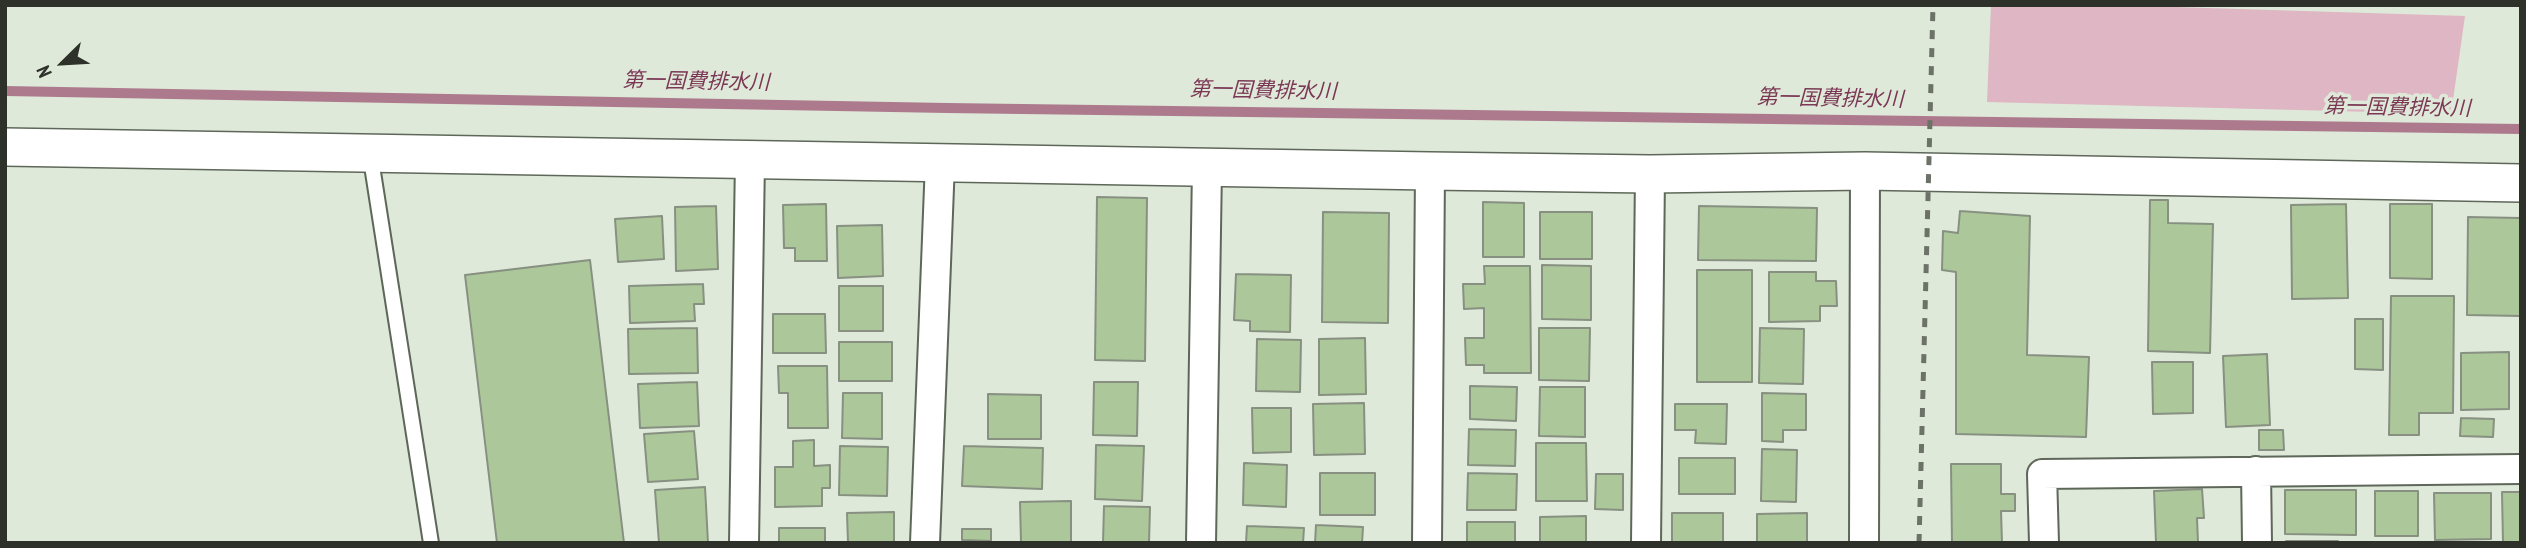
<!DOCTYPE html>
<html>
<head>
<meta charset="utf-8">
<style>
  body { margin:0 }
  #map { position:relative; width:2526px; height:548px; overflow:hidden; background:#dfe9d9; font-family:"PT Sans Narrow",sans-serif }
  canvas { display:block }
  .frame { position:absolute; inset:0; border:7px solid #2d312a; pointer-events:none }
  .north { position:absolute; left:28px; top:28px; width:70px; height:70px; -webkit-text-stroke:5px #dfe9d9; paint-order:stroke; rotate:246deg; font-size:19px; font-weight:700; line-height:28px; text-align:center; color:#2d312a }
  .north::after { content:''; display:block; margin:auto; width:24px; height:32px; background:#2d312a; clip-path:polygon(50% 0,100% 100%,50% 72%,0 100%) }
</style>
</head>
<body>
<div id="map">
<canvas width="2526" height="548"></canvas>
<div class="frame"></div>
<div class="north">N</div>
</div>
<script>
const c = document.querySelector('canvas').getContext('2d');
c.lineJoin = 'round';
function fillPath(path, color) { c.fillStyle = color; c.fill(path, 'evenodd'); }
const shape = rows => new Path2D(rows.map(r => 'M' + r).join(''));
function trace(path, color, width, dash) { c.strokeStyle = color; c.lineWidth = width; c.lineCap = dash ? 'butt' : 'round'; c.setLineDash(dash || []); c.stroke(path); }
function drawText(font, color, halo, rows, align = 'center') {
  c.font = font + ' "PT Sans Narrow","Noto Sans JP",sans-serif'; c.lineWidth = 7; c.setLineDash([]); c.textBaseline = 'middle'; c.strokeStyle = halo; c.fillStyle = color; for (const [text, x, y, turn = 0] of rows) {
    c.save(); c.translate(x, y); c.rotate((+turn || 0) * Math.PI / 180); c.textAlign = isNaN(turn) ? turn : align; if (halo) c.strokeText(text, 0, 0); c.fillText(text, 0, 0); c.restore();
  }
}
const green = shape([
  [1991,5,2110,5,2465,16,2451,114,1987,102]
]);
const stream = shape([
  [5,91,947,108,2521,129]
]);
const building = shape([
  [1097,197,1147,198,1145,361,1095,360,1097,197],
  [2150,200,2168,200,2168,223,2213,224,2210,353,2148,351,2150,200],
  [1483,202,1524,203,1524,257,1483,257,1483,202],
  [826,204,827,261,795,261,795,248,784,248,783,205,826,204],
  [2346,204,2348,298,2292,299,2291,205,2346,204],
  [2390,204,2432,204,2432,279,2390,278,2390,204],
  [716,206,718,269,676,271,675,207,716,206],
  [1699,206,1817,208,1816,261,1698,260,1699,206],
  [1960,211,2030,216,2027,355,2089,357,2086,437,1956,434,1956,272,1942,270,1943,231,1958,233,1960,211],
  [1323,212,1389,213,1388,323,1322,322,1323,212],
  [1540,212,1592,212,1592,259,1540,259,1540,212],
  [662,216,664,259,618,262,615,219,662,216],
  [2468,217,2521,218,2521,316,2467,315,2468,217],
  [882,225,883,276,838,278,837,226,882,225],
  [590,260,624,543,497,543,465,275,590,260],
  [1542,265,1591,266,1591,320,1542,319,1542,265],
  [1484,266,1530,266,1531,373,1484,373,1484,365,1466,365,1465,338,1484,338,1484,308,1464,309,1463,284,1485,284,1484,266],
  [1697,270,1752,270,1752,382,1697,382,1697,270],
  [1769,272,1816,272,1816,281,1836,281,1837,306,1820,306,1820,321,1769,322,1769,272],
  [1236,274,1291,275,1290,332,1250,331,1250,321,1234,320,1236,274],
  [703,284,704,304,694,304,695,321,630,323,629,286,703,284],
  [839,286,883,286,883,331,839,331,839,286],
  [2391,296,2454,296,2453,413,2419,413,2419,435,2389,435,2391,296],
  [773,314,825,314,826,353,773,353,773,314],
  [2355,319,2383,319,2383,370,2355,369,2355,319],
  [697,328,698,373,629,374,628,329,697,328],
  [1539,328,1590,328,1589,381,1539,380,1539,328],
  [1760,328,1804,329,1803,384,1759,383,1760,328],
  [1365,338,1366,394,1319,395,1319,339,1365,338],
  [1257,339,1301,340,1300,392,1256,391,1257,339],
  [839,342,892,342,892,381,839,381,839,342],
  [2509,352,2509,409,2461,410,2461,353,2509,352],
  [2267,354,2270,425,2226,427,2223,356,2267,354],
  [2152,362,2193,362,2193,413,2153,414,2152,362],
  [778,366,827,366,828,428,788,428,788,393,779,393,778,366],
  [697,382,699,426,640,428,638,384,697,382],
  [1094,382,1138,382,1137,436,1093,435,1094,382],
  [1470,386,1517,387,1516,421,1470,419,1470,386],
  [1540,387,1585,387,1585,437,1539,436,1540,387],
  [843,393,882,393,882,439,842,438,843,393],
  [1762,393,1806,394,1806,430,1783,430,1783,442,1762,441,1762,393],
  [988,394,1041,395,1041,439,988,439,988,394],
  [1364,403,1365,454,1314,455,1313,404,1364,403],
  [1675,404,1727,404,1726,444,1695,443,1696,430,1675,430,1675,404],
  [1252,408,1291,408,1291,452,1253,453,1252,408],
  [2461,418,2494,419,2493,437,2460,436,2461,418],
  [1469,429,1516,430,1515,466,1468,465,1469,429],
  [2259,430,2283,430,2284,450,2259,450,2259,430],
  [694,431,698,479,648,482,644,434,694,431],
  [814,440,814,466,830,465,830,488,822,488,822,506,775,507,775,467,793,467,793,441,814,440],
  [1536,443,1586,443,1587,501,1536,501,1536,443],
  [1096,445,1144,446,1142,501,1095,499,1096,445],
  [840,446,888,447,887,496,839,495,840,446],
  [964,446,1043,448,1042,489,962,486,964,446],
  [1762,449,1797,450,1796,502,1761,501,1762,449],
  [1679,458,1735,458,1735,494,1679,494,1679,458],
  [1244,463,1287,465,1286,507,1243,505,1244,463],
  [1951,464,2001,464,2001,494,2015,494,2015,511,2001,511,2002,543,1952,543,1951,464],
  [1320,473,1375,473,1375,515,1320,515,1320,473],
  [1468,473,1517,474,1516,510,1467,510,1468,473],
  [1596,474,1623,474,1623,510,1595,509,1596,474],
  [705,487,708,543,659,543,655,490,705,487],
  [2202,489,2204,518,2197,518,2198,543,2156,543,2154,491,2202,489],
  [2285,490,2356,490,2356,535,2285,534,2285,490],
  [2375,491,2418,491,2418,536,2375,536,2375,491],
  [2502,492,2521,492,2521,543,2503,543,2502,492],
  [2434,493,2491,493,2491,539,2435,540,2434,493],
  [1071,501,1071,542,1021,542,1020,502,1071,501],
  [1104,506,1150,507,1149,543,1103,543,1104,506],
  [894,512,894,543,848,543,847,513,894,512],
  [1672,513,1723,513,1723,543,1672,543,1672,513],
  [1807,513,1807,543,1757,543,1757,514,1807,513],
  [1586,516,1586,543,1540,543,1540,517,1586,516],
  [1467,522,1515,522,1515,543,1467,543,1467,522],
  [1316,525,1363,527,1362,543,1315,543,1316,525],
  [1247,526,1304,528,1303,543,1246,543,1247,526],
  [779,528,825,528,825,543,779,543,779,528],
  [962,529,991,529,991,541,962,540,962,529],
  [2286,541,2338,541,2338,543,2286,543,2286,541]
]);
const service = shape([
  [370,153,431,543]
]);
const minor = shape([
  [2256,471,2257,543],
  [744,543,750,159],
  [925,543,940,162],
  [1201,543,1207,168],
  [1427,543,1430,171],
  [1646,543,1650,174],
  [1864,543,1865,171],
  [2044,543,2042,474,2521,469]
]);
const tertiary = shape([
  [5,147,1430,171,1650,174,1865,171,2521,183]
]);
const rail = shape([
  [1919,543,1933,5]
]);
const waterNames = [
  ["第一国費排水川",696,82,1],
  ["第一国費排水川",1263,91,1],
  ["第一国費排水川",1830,99,1],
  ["第一国費排水川",2397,108,1]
];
fillPath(green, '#deb6c4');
trace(stream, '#ad7a8d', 10);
fillPath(building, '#acc89b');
trace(building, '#879081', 2);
trace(service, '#5e6759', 18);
trace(minor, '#5e6759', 32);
trace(tertiary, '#5e6759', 40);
trace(service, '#fff', 14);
trace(minor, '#fff', 28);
trace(tertiary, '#fff', 37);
trace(rail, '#6c7268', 5, [9, 9]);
drawText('italic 21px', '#7b3855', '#dfe9d9', waterNames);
</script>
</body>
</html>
